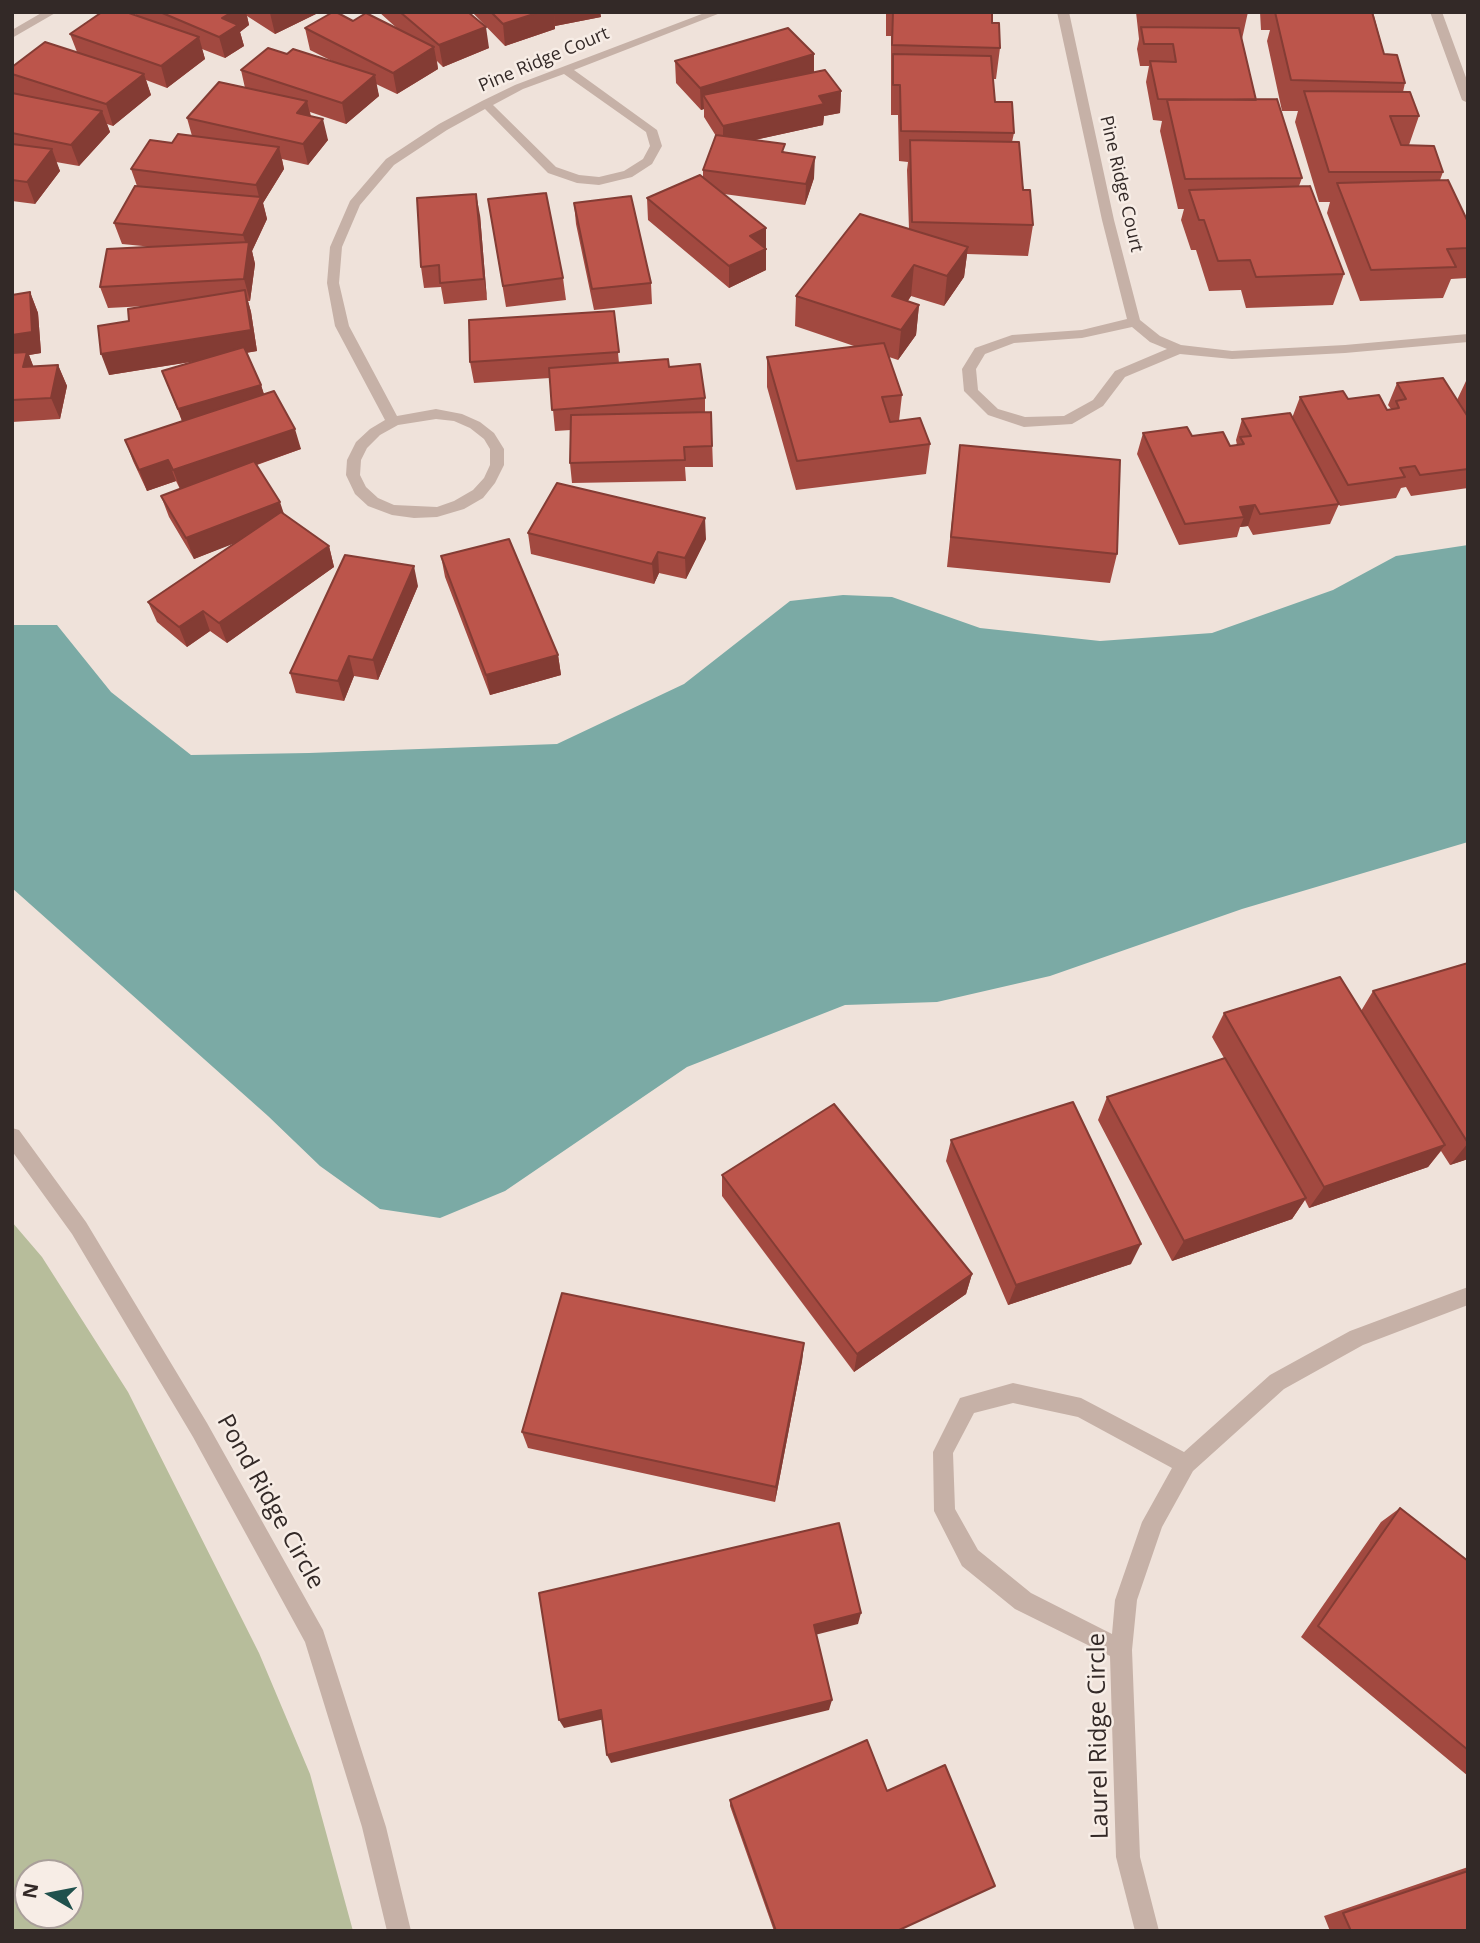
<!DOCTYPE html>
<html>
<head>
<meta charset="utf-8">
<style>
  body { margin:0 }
  #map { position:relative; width:1480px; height:1943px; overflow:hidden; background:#efe2da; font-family:"Open Sans",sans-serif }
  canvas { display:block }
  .frame { position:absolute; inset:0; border:14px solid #332927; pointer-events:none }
  .north { position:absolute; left:14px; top:1859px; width:70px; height:70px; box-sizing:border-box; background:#f7ede6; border:2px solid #a99f9a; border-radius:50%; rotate:280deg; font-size:19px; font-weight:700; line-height:28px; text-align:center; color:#332927 }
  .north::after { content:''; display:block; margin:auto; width:24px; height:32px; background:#20514d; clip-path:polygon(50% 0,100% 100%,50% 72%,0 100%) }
</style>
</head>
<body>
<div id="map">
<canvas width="1480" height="1943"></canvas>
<div class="frame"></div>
<div class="north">N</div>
</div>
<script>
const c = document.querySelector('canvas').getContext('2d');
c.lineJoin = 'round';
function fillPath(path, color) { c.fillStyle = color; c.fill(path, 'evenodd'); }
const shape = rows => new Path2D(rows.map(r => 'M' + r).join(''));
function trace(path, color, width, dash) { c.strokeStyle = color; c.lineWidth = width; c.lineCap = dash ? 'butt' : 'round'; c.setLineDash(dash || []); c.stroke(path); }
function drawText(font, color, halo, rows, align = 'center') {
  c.font = font + ' "Open Sans",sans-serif'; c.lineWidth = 5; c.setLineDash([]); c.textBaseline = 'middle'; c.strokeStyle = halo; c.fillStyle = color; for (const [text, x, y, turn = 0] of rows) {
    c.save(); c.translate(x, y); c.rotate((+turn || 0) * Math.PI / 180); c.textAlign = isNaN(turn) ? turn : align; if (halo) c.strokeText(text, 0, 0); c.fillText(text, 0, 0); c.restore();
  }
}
const green = shape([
  [12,1222,42,1257,128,1392,259,1653,310,1774,353,1931,12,1931],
  [28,1873,70,1873,70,1915,28,1915]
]);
const water = shape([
  [1468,545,1468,842,1242,909,1050,976,937,1002,845,1005,687,1067,505,1191,440,1218,380,1209,320,1166,268,1116,12,888,14,625,57,625,111,692,191,755,309,753,557,744,684,684,790,601,843,595,892,597,980,628,1100,641,1212,633,1333,590,1396,556]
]);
const minor = shape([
  [43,12,57,12,12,38,12,30,43,12],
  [707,12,723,12,574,70,657,130,662,146,652,164,632,177,599,185,577,183,548,173,485,109,447,130,394,165,360,205,342,247,339,283,349,326,397,416,436,409,462,414,480,422,494,433,504,449,504,465,495,483,483,498,464,509,437,517,414,518,392,515,368,506,355,494,346,475,347,460,356,442,370,429,385,420,335,326,327,283,330,247,350,201,386,159,439,124,482,101,515,85,707,12],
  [564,74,646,132,650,146,643,159,624,171,599,177,579,175,556,167,493,105,523,89,564,74],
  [436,419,454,421,470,428,484,439,490,449,490,465,484,478,473,490,454,501,437,507,394,505,378,498,366,487,360,475,361,460,367,448,380,435,398,425,436,419],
  [1057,12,1069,12,1114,220,1140,320,1160,336,1181,345,1232,351,1345,345,1468,334,1468,342,1345,353,1232,359,1180,354,1125,377,1103,406,1072,424,1024,427,988,415,964,391,962,369,975,348,1012,335,1082,330,1127,319,1102,220,1057,12],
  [1132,327,1150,342,1167,349,1115,371,1093,400,1064,416,1025,417,998,409,978,390,976,369,985,354,1014,343,1082,338,1132,327],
  [1430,12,1442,12,1468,83,1468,103,1462,100,1430,12],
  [12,1128,19,1130,86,1222,207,1423,323,1630,386,1827,411,1931,387,1931,362,1827,305,1642,193,1437,72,1234,12,1151,12,1128],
  [1468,1287,1468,1305,1363,1345,1284,1389,1193,1471,1162,1527,1137,1600,1132,1650,1140,1857,1159,1931,1135,1931,1116,1857,1110,1656,1015,1609,962,1566,934,1511,933,1452,960,1398,1013,1383,1081,1398,1184,1452,1270,1375,1350,1331,1468,1287],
  [1013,1403,1078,1417,1172,1468,1142,1522,1115,1600,1112,1634,1031,1593,978,1550,955,1509,953,1453,974,1413,1013,1403]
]);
const wall = shape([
  [135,12,318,13,275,34,247,16,249,25,240,32,244,46,225,58,202,49,205,59,167,88,146,80,151,95,113,126,107,124,110,132,79,166,56,162,60,171,35,204,12,201,12,93,14,93,12,89,12,67,77,52,70,34,136,16],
  [379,12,468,12,489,48,443,67,437,61,438,69,397,94,376,84,379,96,346,124,310,112,311,116,328,140,308,165,282,159,284,169,263,203,267,219,252,251,255,264,250,301,248,301,251,312,257,351,246,353,261,385,264,395,301,449,257,465,284,514,329,546,334,567,227,643,210,631,187,647,157,622,148,602,236,542,194,559,169,517,161,496,180,489,176,481,147,491,133,461,125,440,182,421,162,371,197,361,109,375,129,321,146,306,108,308,100,287,153,247,122,244,114,223,137,186,131,169,172,143,192,136,187,118,245,88,241,70,287,54,334,62,310,50,305,28,353,21,399,30],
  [472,12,600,12,601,17,555,26,555,25,555,29,505,46],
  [886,12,992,12,992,23,1000,48,996,79,993,79,995,102,1014,133,1012,142,1033,225,1028,256,967,254,964,277,944,306,911,296,908,301,919,305,916,335,898,360,889,357,902,395,899,421,930,444,926,474,796,490,767,387,767,357,857,347,795,326,796,296,909,229,907,170,908,162,899,161,898,115,891,115,891,36,886,36],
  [1136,12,1248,12,1242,39,1256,100,1302,178,1299,186,1344,274,1333,305,1246,308,1241,290,1209,291,1196,250,1191,250,1181,220,1184,209,1178,209,1160,131,1162,121,1153,120,1146,82,1149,66,1140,66,1137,49,1139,39],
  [1260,12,1373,12,1384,54,1405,83,1403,92,1419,116,1409,145,1443,172,1440,180,1468,222,1468,276,1467,278,1451,279,1443,298,1360,301,1327,213,1330,202,1319,202,1295,122,1298,111,1282,111,1267,41,1270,30,1261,30],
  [814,54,814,72,841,91,840,113,824,116,823,125,754,140,785,152,814,178,805,205,724,194,766,228,766,270,729,288,648,220,647,198,703,177,703,170,716,136,704,117,704,109,701,110,676,83,675,61],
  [488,199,563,278,566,300,506,307],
  [574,203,651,283,652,304,594,310,576,224],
  [480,215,487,300,444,304,441,287,424,288,421,267],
  [30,292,38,313,41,353,29,355,33,366,58,365,67,386,60,419,12,422,12,295],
  [614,311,619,363,669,367,705,398,705,412,711,412,713,467,685,467,686,481,572,483,570,463,571,430,555,431,550,378,474,383,470,362],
  [1468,380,1468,488,1411,496,1406,487,1401,488,1396,498,1340,506,1292,418,1300,397,1348,399,1387,410,1391,409,1388,405,1397,383,1457,400,1466,381],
  [1242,419,1339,504,1330,524,1253,535,1248,526,1240,527,1237,537,1179,545,1137,454,1143,433,1192,436,1230,446,1237,445,1236,440],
  [960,445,1117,554,1110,583,947,567],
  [528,533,706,539,686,579,659,573,654,584,531,554],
  [441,556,558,655,561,675,490,695,445,577],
  [418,586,378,680,354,676,344,701,296,693,290,673],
  [1468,963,1468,1159,1450,1165,1441,1151,1428,1167,1309,1208,1305,1200,1292,1219,1172,1261,1098,1120,1107,1097,1224,1058,1212,1037,1224,1013,1361,1011,1373,991],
  [951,1140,1131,1264,1008,1305,946,1161],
  [722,1175,972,1274,966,1294,854,1372,722,1196],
  [804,1343,802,1361,775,1502,528,1448,522,1432],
  [1400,1508,1468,1561,1468,1776,1301,1637,1381,1522],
  [887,1791,898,1931,774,1931,730,1806,730,1800],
  [1468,1867,1468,1931,1330,1931,1324,1916]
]);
const shadedWall = shape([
  [232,12,246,12,249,25,240,32,244,46,225,58,219,37,222,18],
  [272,12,318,12,318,13,275,34,270,13],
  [540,12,554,12,555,29,505,46,503,24],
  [554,12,600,12,601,17,555,26],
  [486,27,489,48,443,67,439,45],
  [199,37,205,59,167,88,161,66],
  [434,47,438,69,397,94,393,73],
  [814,54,814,75,703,95,704,109,701,110,700,88],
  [144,74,151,95,113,126,106,104],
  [375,75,379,96,346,124,342,103],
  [841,91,840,113,824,116,823,125,723,147,723,126,819,96],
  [307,101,312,123,297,113],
  [102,111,110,132,79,166,71,145],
  [323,119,328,140,308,165,303,144],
  [279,147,284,169,263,203,267,219,252,251,255,264,250,301,244,279,248,251,243,235,260,201,256,185],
  [52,149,60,171,35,204,27,182],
  [815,157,814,178,805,205,806,184],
  [476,194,480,215,487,300,484,279],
  [766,228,766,270,729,288,729,266,750,236],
  [968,247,964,277,944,306,947,276],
  [914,265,911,296,889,326,892,296],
  [245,290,251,312,257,351,109,375,101,354],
  [30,292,38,313,41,353,29,355,36,373,32,388,12,358,12,335],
  [919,305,916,335,898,360,901,330],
  [58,365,67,386,60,419,51,398],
  [261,385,268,406,185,430,178,409],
  [295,429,301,449,181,491,173,470],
  [168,460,176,481,147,491,139,470],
  [280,502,287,523,194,559,186,538],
  [1255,505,1248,526,1240,527,1244,517,1240,507],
  [705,518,706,539,686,579,685,558],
  [329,546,334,567,227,643,219,623],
  [658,552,659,573,654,584,652,564],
  [414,566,418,586,378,680,373,660],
  [203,611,210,631,187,647,179,627],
  [558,655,561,675,490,695,486,675],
  [349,656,354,676,344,701,338,681],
  [1468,1143,1468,1159,1450,1165],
  [1445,1145,1428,1167,1309,1208,1324,1187],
  [1306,1198,1292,1219,1172,1261,1184,1241],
  [1141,1244,1131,1264,1008,1305,1016,1285],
  [972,1274,966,1294,854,1372,857,1354],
  [804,1343,802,1361,775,1502,776,1487],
  [861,1613,858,1624,811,1636,814,1625],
  [832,1700,829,1710,611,1763,607,1755],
  [601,1710,605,1719,564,1728,559,1720]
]);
const building = shape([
  [102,12,126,12,199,37,161,66,70,34,102,12],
  [160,12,232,12,222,18,238,25,219,37,160,12],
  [333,12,336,12,353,21,366,13,434,47,393,73,305,28,333,12],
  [400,12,468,12,486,27,439,45,400,12],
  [491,12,540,12,503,24,491,12],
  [893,12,992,12,992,23,999,23,1000,48,892,45,893,12],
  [1275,12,1372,12,1384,54,1397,55,1405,83,1291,80,1275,12],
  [1141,27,1239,28,1256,100,1158,99,1150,61,1176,62,1173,44,1144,44,1141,27],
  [788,28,814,54,700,88,675,61,788,28],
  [45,42,144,74,106,104,12,74,12,67,45,42],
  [268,48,287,54,293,49,375,75,342,103,241,70,268,48],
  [893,54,991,56,995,102,1012,102,1014,133,901,131,900,85,893,85,893,54],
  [825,70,841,91,819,96,824,104,723,126,703,95,825,70],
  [219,82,307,101,297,113,323,119,303,144,187,118,219,82],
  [1304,91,1410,92,1419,116,1390,116,1401,145,1434,146,1443,172,1329,172,1304,91],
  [12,93,102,111,71,145,12,133,12,93],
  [1277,99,1302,178,1185,179,1167,100,1277,99],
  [178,134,279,147,256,185,131,169,150,140,172,143,178,134],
  [716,135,785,144,782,152,815,157,806,184,703,170,716,135],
  [910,140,1019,142,1023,190,1030,190,1033,225,912,222,910,140],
  [12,144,52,149,27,182,12,180,12,144],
  [700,175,766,228,750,236,766,249,729,266,647,198,700,175],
  [1448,180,1468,222,1468,248,1447,249,1456,267,1371,270,1337,183,1448,180],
  [135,186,261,197,243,235,114,223,135,186],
  [1310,186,1344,274,1256,277,1250,260,1218,261,1204,220,1199,220,1189,190,1310,186],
  [546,193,563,278,503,286,488,199,546,193],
  [476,194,484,279,440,283,439,265,421,267,417,198,476,194],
  [631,196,651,283,592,289,574,203,631,196],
  [860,214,968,247,947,276,914,265,892,296,919,305,901,330,796,296,860,214],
  [249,242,244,279,100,287,107,249,249,242],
  [245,290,251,330,101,354,98,326,129,321,128,309,245,290],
  [30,292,32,332,12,335,12,295,30,292],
  [614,311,619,352,470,362,469,320,614,311],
  [884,343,902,395,882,397,890,422,920,418,930,444,797,461,767,357,884,343],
  [244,347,261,385,178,409,162,371,244,347],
  [27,352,23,367,58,365,51,398,12,400,12,353,27,352],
  [668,359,669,367,700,364,705,398,552,410,549,368,668,359],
  [1443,378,1468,417,1468,469,1420,475,1415,466,1400,468,1405,477,1348,485,1300,397,1343,391,1348,399,1379,395,1387,410,1399,408,1396,401,1406,399,1397,383,1443,378],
  [274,391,295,429,173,470,168,460,139,470,125,440,274,391],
  [711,412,712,446,684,447,685,460,570,463,571,415,711,412],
  [1290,413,1339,504,1260,514,1255,505,1240,507,1244,517,1185,524,1143,433,1187,427,1192,436,1223,432,1230,446,1244,444,1240,437,1251,436,1242,419,1290,413],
  [960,445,1120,460,1117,554,951,537,960,445],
  [254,461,280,502,186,538,161,496,254,461],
  [557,483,705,518,685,558,658,552,652,564,528,533,557,483],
  [281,512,329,546,219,623,203,611,179,627,148,602,281,512],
  [509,539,558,655,486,675,441,556,509,539],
  [345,555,414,566,373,660,349,656,338,681,290,673,345,555],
  [1468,963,1468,1143,1373,991,1468,963],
  [1340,977,1445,1145,1324,1187,1224,1013,1340,977],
  [1225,1058,1306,1198,1184,1241,1107,1097,1225,1058],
  [1073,1102,1141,1244,1016,1285,951,1140,1073,1102],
  [834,1104,972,1274,857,1354,722,1175,834,1104],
  [562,1293,804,1343,776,1487,522,1432,562,1293],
  [1400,1508,1468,1561,1468,1750,1318,1626,1400,1508],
  [839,1523,861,1613,814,1625,832,1700,607,1755,601,1710,559,1720,539,1593,839,1523],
  [867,1740,887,1791,945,1765,995,1886,897,1931,776,1931,730,1800,867,1740],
  [1468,1871,1468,1931,1351,1931,1343,1913,1468,1871]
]);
const farStreetnames = [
  ["Pine Ridge Court",544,60,-23],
  ["Pine Ridge Court",1121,184,77]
];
const nearStreetnames = [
  ["Pond Ridge Circle",270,1502,61],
  ["Laurel Ridge Circle",1099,1736,-91]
];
fillPath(green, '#b7bd9b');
fillPath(water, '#7baaa5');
fillPath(minor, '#c6b1a7');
fillPath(wall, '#a24940');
fillPath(shadedWall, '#843c34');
fillPath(building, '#bc554b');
trace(building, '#843c34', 2);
drawText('18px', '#332927', '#f7ede6', farStreetnames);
drawText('24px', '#332927', '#f7ede6', nearStreetnames);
</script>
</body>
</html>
